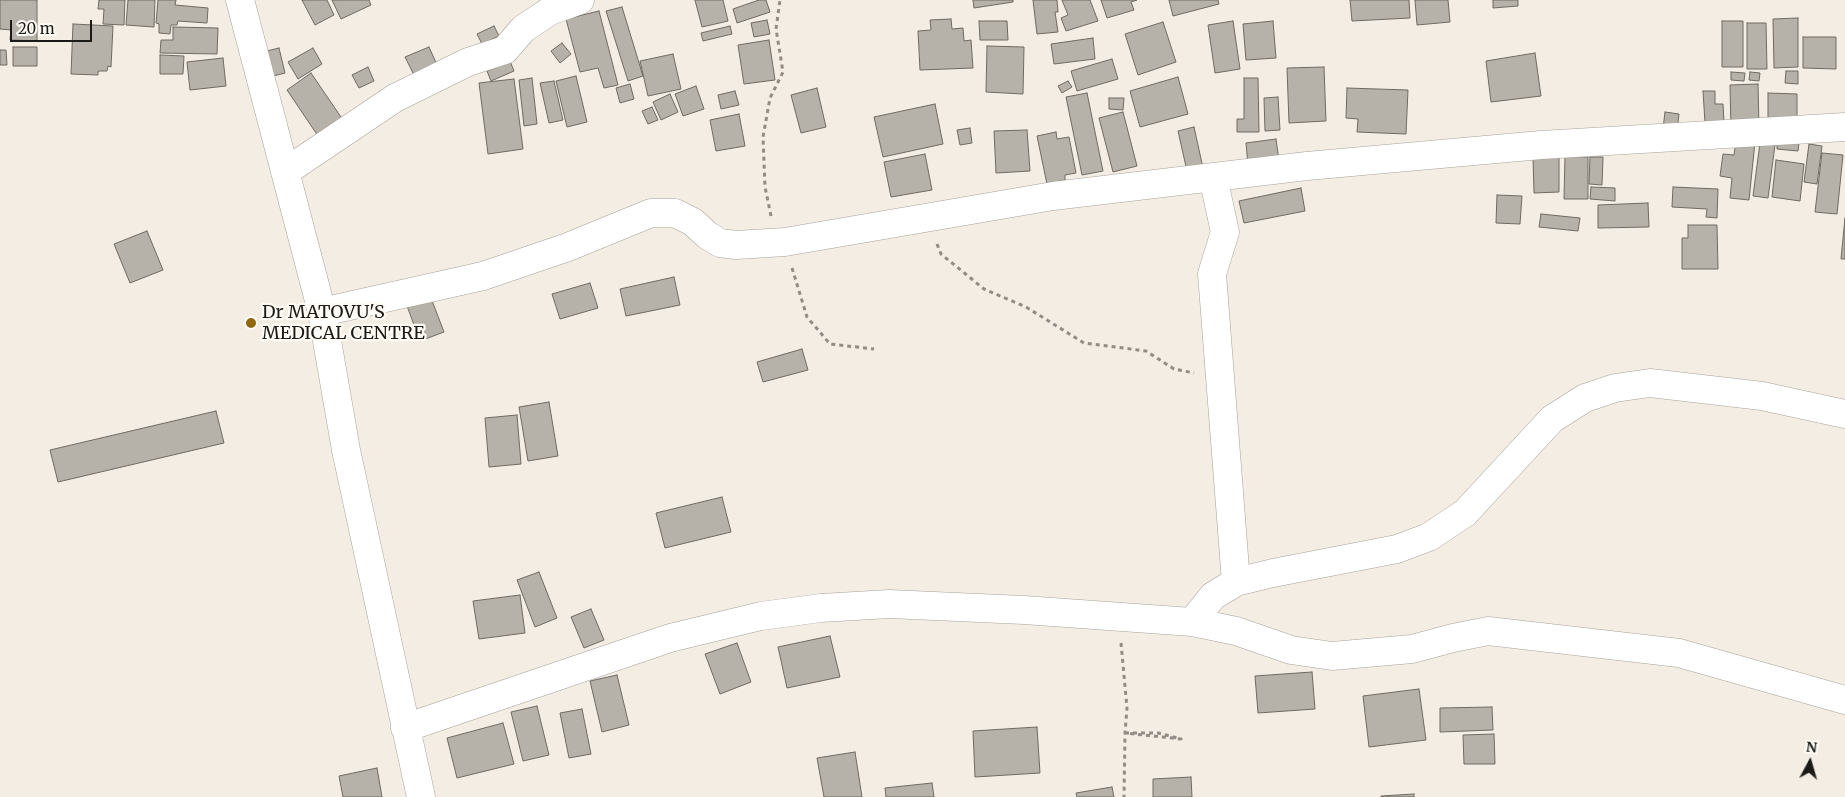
<!DOCTYPE html>
<html>
<head>
<meta charset="utf-8">
<style>
  body { margin:0 }
  #map { position:relative; width:1845px; height:797px; overflow:hidden; background:#f3ede4; font-family:Merriweather,serif }
  canvas { display:block }
  .north { position:absolute; left:1785px; top:737px; width:50px; height:50px; -webkit-text-stroke:4px #fefbf5; paint-order:stroke; rotate:6deg; font-size:14px; font-weight:700; line-height:20px; text-align:center; color:#1c1a17 }
  .north::after { content:''; display:block; margin:auto; width:18px; height:22px; background:#1c1a17; clip-path:polygon(50% 0,100% 100%,50% 72%,0 100%) }
  .scale { position:absolute; left:10px; top:20px; width:82px; height:22px; box-sizing:border-box; border:2px solid #1c1a17; border-top:0; padding-left:6px; font-size:15px; line-height:18px; white-space:nowrap; color:#1c1a17; -webkit-text-stroke:4px #fefbf5; paint-order:stroke }
</style>
</head>
<body>
<div id="map">
<canvas width="1845" height="797"></canvas>
<div class="north">N</div>
<div class="scale">20 m</div>
</div>
<script>
const c = document.querySelector('canvas').getContext('2d');
c.lineJoin = 'round';
function fillPath(path, color) { c.fillStyle = color; c.fill(path, 'evenodd'); }
const shape = rows => new Path2D(rows.map(r => 'M' + r).join(''));
function trace(path, color, width, dash) { c.strokeStyle = color; c.lineWidth = width; c.lineCap = dash ? 'butt' : 'round'; c.setLineDash(dash || []); c.stroke(path); }
function drawText(font, color, halo, rows, align = 'center') {
  c.font = font + ' Merriweather,serif'; c.lineWidth = 4.5; c.setLineDash([]); c.textBaseline = 'middle'; c.strokeStyle = halo; c.fillStyle = color; for (const [text, x, y, turn = 0] of rows) {
    c.save(); c.translate(x, y); c.rotate((+turn || 0) * Math.PI / 180); c.textAlign = isNaN(turn) ? turn : align; if (halo) c.strokeText(text, 0, 0); c.fillText(text, 0, 0); c.restore();
  }
}
const building = shape([
  [0,0,37,0,37,41,10,40,11,30,0,29,0,0],
  [99,0,125,0,124,25,103,24,104,9,98,9,99,0],
  [128,0,155,0,154,27,126,25,128,0],
  [158,0,176,0,175,5,208,8,207,23,178,21,177,25,171,25,170,34,159,33,159,24,156,23,158,0],
  [302,0,327,0,334,15,315,25,302,0],
  [332,0,369,0,371,5,341,19,332,0],
  [695,0,723,0,728,21,702,27,695,0],
  [759,0,766,0,770,12,737,23,733,9,759,0],
  [973,0,1013,0,1013,2,974,8,973,0],
  [1033,0,1057,0,1058,12,1055,12,1058,32,1037,34,1033,0],
  [1062,0,1090,0,1098,21,1066,31,1061,18,1068,15,1062,0],
  [1101,0,1137,0,1131,2,1134,10,1107,18,1101,0],
  [1169,0,1218,0,1219,4,1173,16,1169,0],
  [1350,0,1409,0,1410,18,1352,21,1350,0],
  [1415,0,1448,0,1450,22,1417,25,1415,0],
  [1493,0,1518,0,1518,6,1493,8,1493,0],
  [622,7,643,76,628,81,606,11,622,7],
  [599,11,618,85,604,88,598,68,580,72,566,19,599,11],
  [1798,18,1798,67,1774,68,1773,19,1798,18],
  [951,19,952,29,963,28,964,41,971,40,973,68,920,70,918,31,931,30,930,20,951,19],
  [767,20,770,34,754,37,751,23,767,20],
  [979,21,1007,21,1008,40,980,40,979,21],
  [1233,21,1240,69,1215,73,1208,25,1233,21],
  [1273,21,1276,58,1246,60,1243,24,1273,21],
  [1722,21,1743,21,1743,67,1722,67,1722,21],
  [1163,22,1176,62,1138,75,1125,34,1163,22],
  [1747,23,1766,23,1767,69,1747,69,1747,23],
  [73,24,113,26,111,67,108,66,107,71,98,71,98,75,71,74,73,24],
  [494,26,499,36,482,44,477,34,494,26],
  [730,26,732,34,703,41,701,33,730,26],
  [173,27,218,28,217,54,160,53,161,40,173,40,173,27],
  [1803,37,1836,37,1836,69,1803,68,1803,37],
  [1093,38,1095,59,1054,64,1051,44,1093,38],
  [769,40,775,80,744,84,738,45,769,40],
  [562,43,571,54,560,63,551,51,562,43],
  [987,46,1024,47,1023,94,986,92,987,46],
  [13,47,37,47,37,66,13,66,13,47],
  [429,47,438,67,415,77,405,57,429,47],
  [279,48,285,73,273,76,267,51,279,48],
  [313,48,322,64,298,79,288,62,313,48],
  [0,50,6,50,7,65,0,65,0,50],
  [1535,53,1541,96,1491,102,1486,61,1535,53],
  [673,54,681,89,648,96,640,61,673,54],
  [160,55,184,56,183,74,160,74,160,55],
  [223,58,226,86,190,90,187,62,223,58],
  [1112,59,1118,79,1077,91,1071,71,1112,59],
  [510,61,514,71,491,81,487,71,510,61],
  [368,67,374,81,359,88,352,75,368,67],
  [1324,67,1326,121,1289,123,1287,68,1324,67],
  [1786,71,1798,71,1798,84,1785,83,1786,71],
  [1731,72,1745,73,1744,81,1731,80,1731,72],
  [1750,72,1760,73,1759,81,1749,80,1750,72],
  [311,73,343,120,318,136,287,90,311,73],
  [576,76,587,122,567,127,556,81,576,76],
  [1178,77,1188,114,1140,127,1130,91,1178,77],
  [532,78,537,124,524,126,519,80,532,78],
  [1244,78,1258,78,1259,132,1237,132,1237,119,1244,119,1244,78],
  [514,79,523,149,488,154,479,83,514,79],
  [554,81,563,120,549,123,540,83,554,81],
  [1068,81,1072,87,1062,93,1058,86,1068,81],
  [630,84,634,99,620,103,616,88,630,84],
  [1758,84,1759,128,1731,129,1730,85,1758,84],
  [696,86,704,109,683,116,675,94,696,86],
  [817,88,826,127,801,133,791,95,817,88],
  [1347,88,1408,90,1406,134,1357,132,1358,119,1346,118,1347,88],
  [735,91,739,105,721,109,718,95,735,91],
  [1703,91,1715,91,1715,104,1723,104,1724,122,1705,123,1703,91],
  [1087,93,1103,171,1082,175,1066,97,1087,93],
  [1768,93,1797,94,1797,126,1768,126,1768,93],
  [670,94,678,112,661,120,653,102,670,94],
  [1278,97,1280,130,1265,131,1264,98,1278,97],
  [1109,98,1124,98,1123,110,1109,109,1109,98],
  [935,104,943,144,883,157,874,117,935,104],
  [652,107,658,120,648,124,642,111,652,107],
  [1123,112,1137,166,1113,172,1099,118,1123,112],
  [1665,112,1679,114,1677,131,1663,129,1665,112],
  [739,114,745,146,716,151,710,120,739,114],
  [1194,127,1203,168,1187,171,1178,131,1194,127],
  [970,128,972,143,960,145,957,130,970,128],
  [1027,130,1030,171,996,173,994,131,1027,130],
  [1056,132,1057,139,1069,137,1076,173,1065,175,1065,180,1047,184,1037,136,1056,132],
  [1800,135,1798,151,1777,149,1777,140,1800,135],
  [1276,139,1279,161,1248,165,1246,143,1276,139],
  [1736,140,1755,142,1749,200,1730,198,1732,178,1720,176,1723,154,1734,155,1736,140],
  [1760,143,1775,145,1768,198,1753,196,1760,143],
  [1809,144,1822,146,1817,184,1804,182,1809,144],
  [1822,153,1843,155,1837,214,1815,212,1822,153],
  [925,154,932,190,891,197,884,162,925,154],
  [1565,156,1588,157,1588,199,1564,199,1565,156],
  [1533,157,1559,157,1559,192,1534,193,1533,157],
  [1590,157,1603,157,1602,185,1589,184,1590,157],
  [1776,160,1804,164,1800,201,1772,197,1776,160],
  [1591,187,1615,188,1615,201,1590,199,1591,187],
  [1673,187,1718,189,1717,218,1706,217,1707,209,1672,207,1673,187],
  [1301,188,1305,211,1244,223,1239,201,1301,188],
  [1497,195,1522,196,1520,224,1496,223,1497,195],
  [1648,203,1649,227,1598,228,1598,205,1648,203],
  [1541,214,1580,218,1578,231,1539,227,1541,214],
  [1845,218,1845,259,1841,259,1845,218],
  [1688,225,1717,225,1718,269,1682,269,1682,238,1688,238,1688,225],
  [147,231,163,270,130,283,114,244,147,231],
  [674,277,680,305,626,316,620,289,674,277],
  [590,283,598,308,560,319,552,294,590,283],
  [431,298,444,332,420,341,407,306,431,298],
  [802,349,808,370,763,382,757,362,802,349],
  [549,402,558,456,528,461,519,407,549,402],
  [216,411,224,443,58,482,50,450,216,411],
  [517,415,521,464,489,467,485,418,517,415],
  [722,497,731,532,665,548,656,513,722,497],
  [539,572,557,618,535,627,517,580,539,572],
  [520,595,525,633,479,639,473,601,520,595],
  [591,609,604,640,584,648,571,617,591,609],
  [830,636,840,677,787,688,778,647,830,636],
  [737,643,751,682,720,694,705,654,737,643],
  [1312,672,1315,709,1258,713,1255,676,1312,672],
  [617,675,629,725,602,732,590,681,617,675],
  [1419,689,1426,740,1369,747,1363,696,1419,689],
  [537,706,549,755,523,761,511,712,537,706],
  [1492,707,1493,730,1440,732,1440,708,1492,707],
  [582,709,591,754,569,758,560,713,582,709],
  [503,723,514,764,457,778,447,738,503,723],
  [1037,727,1040,773,975,777,973,731,1037,727],
  [1494,734,1495,764,1464,764,1463,735,1494,734],
  [855,752,862,797,824,797,817,758,855,752],
  [377,768,382,797,343,797,339,776,377,768],
  [1191,777,1192,797,1153,797,1153,779,1191,777],
  [932,783,934,797,886,797,885,788,932,783],
  [1112,787,1114,797,1077,797,1076,793,1112,787],
  [1414,794,1414,797,1381,797,1381,796,1414,794]
]);
const path = shape([
  [771,216,765,187,763,137,770,98,783,72,776,29,780,0],
  [937,244,941,254,984,289,1026,307,1084,343,1146,351,1174,369,1194,373],
  [792,268,807,317,830,344,874,349],
  [1121,643,1127,708,1125,733,1124,797],
  [1125,733,1158,733,1181,739,1125,733]
]);
const street = shape([
  [240,0,322,312,346,450,421,797],
  [285,172,395,98,468,62,505,50,523,29,550,11,580,0],
  [1213,177,1225,232,1212,274,1236,582],
  [322,312,483,276,568,247,651,213,675,213,693,222,707,235,720,243,736,245,785,242,1053,196,1307,166,1541,145,1845,127],
  [1192,622,1213,596,1236,582,1273,573,1397,549,1429,537,1465,513,1552,419,1585,398,1615,388,1650,383,1762,396,1845,414],
  [405,728,670,638,761,616,821,608,889,604,1024,610,1192,622,1236,631,1291,650,1332,656,1412,649,1453,638,1488,631,1679,653,1845,700]
]);
const markers = [
  [251,323,6,"#90680f"]
];
const poiNames = [
  ["Dr MATOVU'S",262,313],
  ["MEDICAL CENTRE",262,334]
];
fillPath(building, '#b7b2a9');
trace(building, '#6e6a62', 1);
trace(street, '#a7a299', 29);
trace(path, '#918c86', 3, [4, 4]);
trace(street, '#fff', 28);
for (const [x, y, r, color] of markers) { const dot = new Path2D(); dot.arc(x, y, r, 0, 2 * Math.PI); c.fillStyle = color; c.fill(dot); trace(dot, '#fefbf5', 2); }
drawText('18px', '#1c1a17', '#fefbf5', poiNames, 'left');
</script>
</body>
</html>
